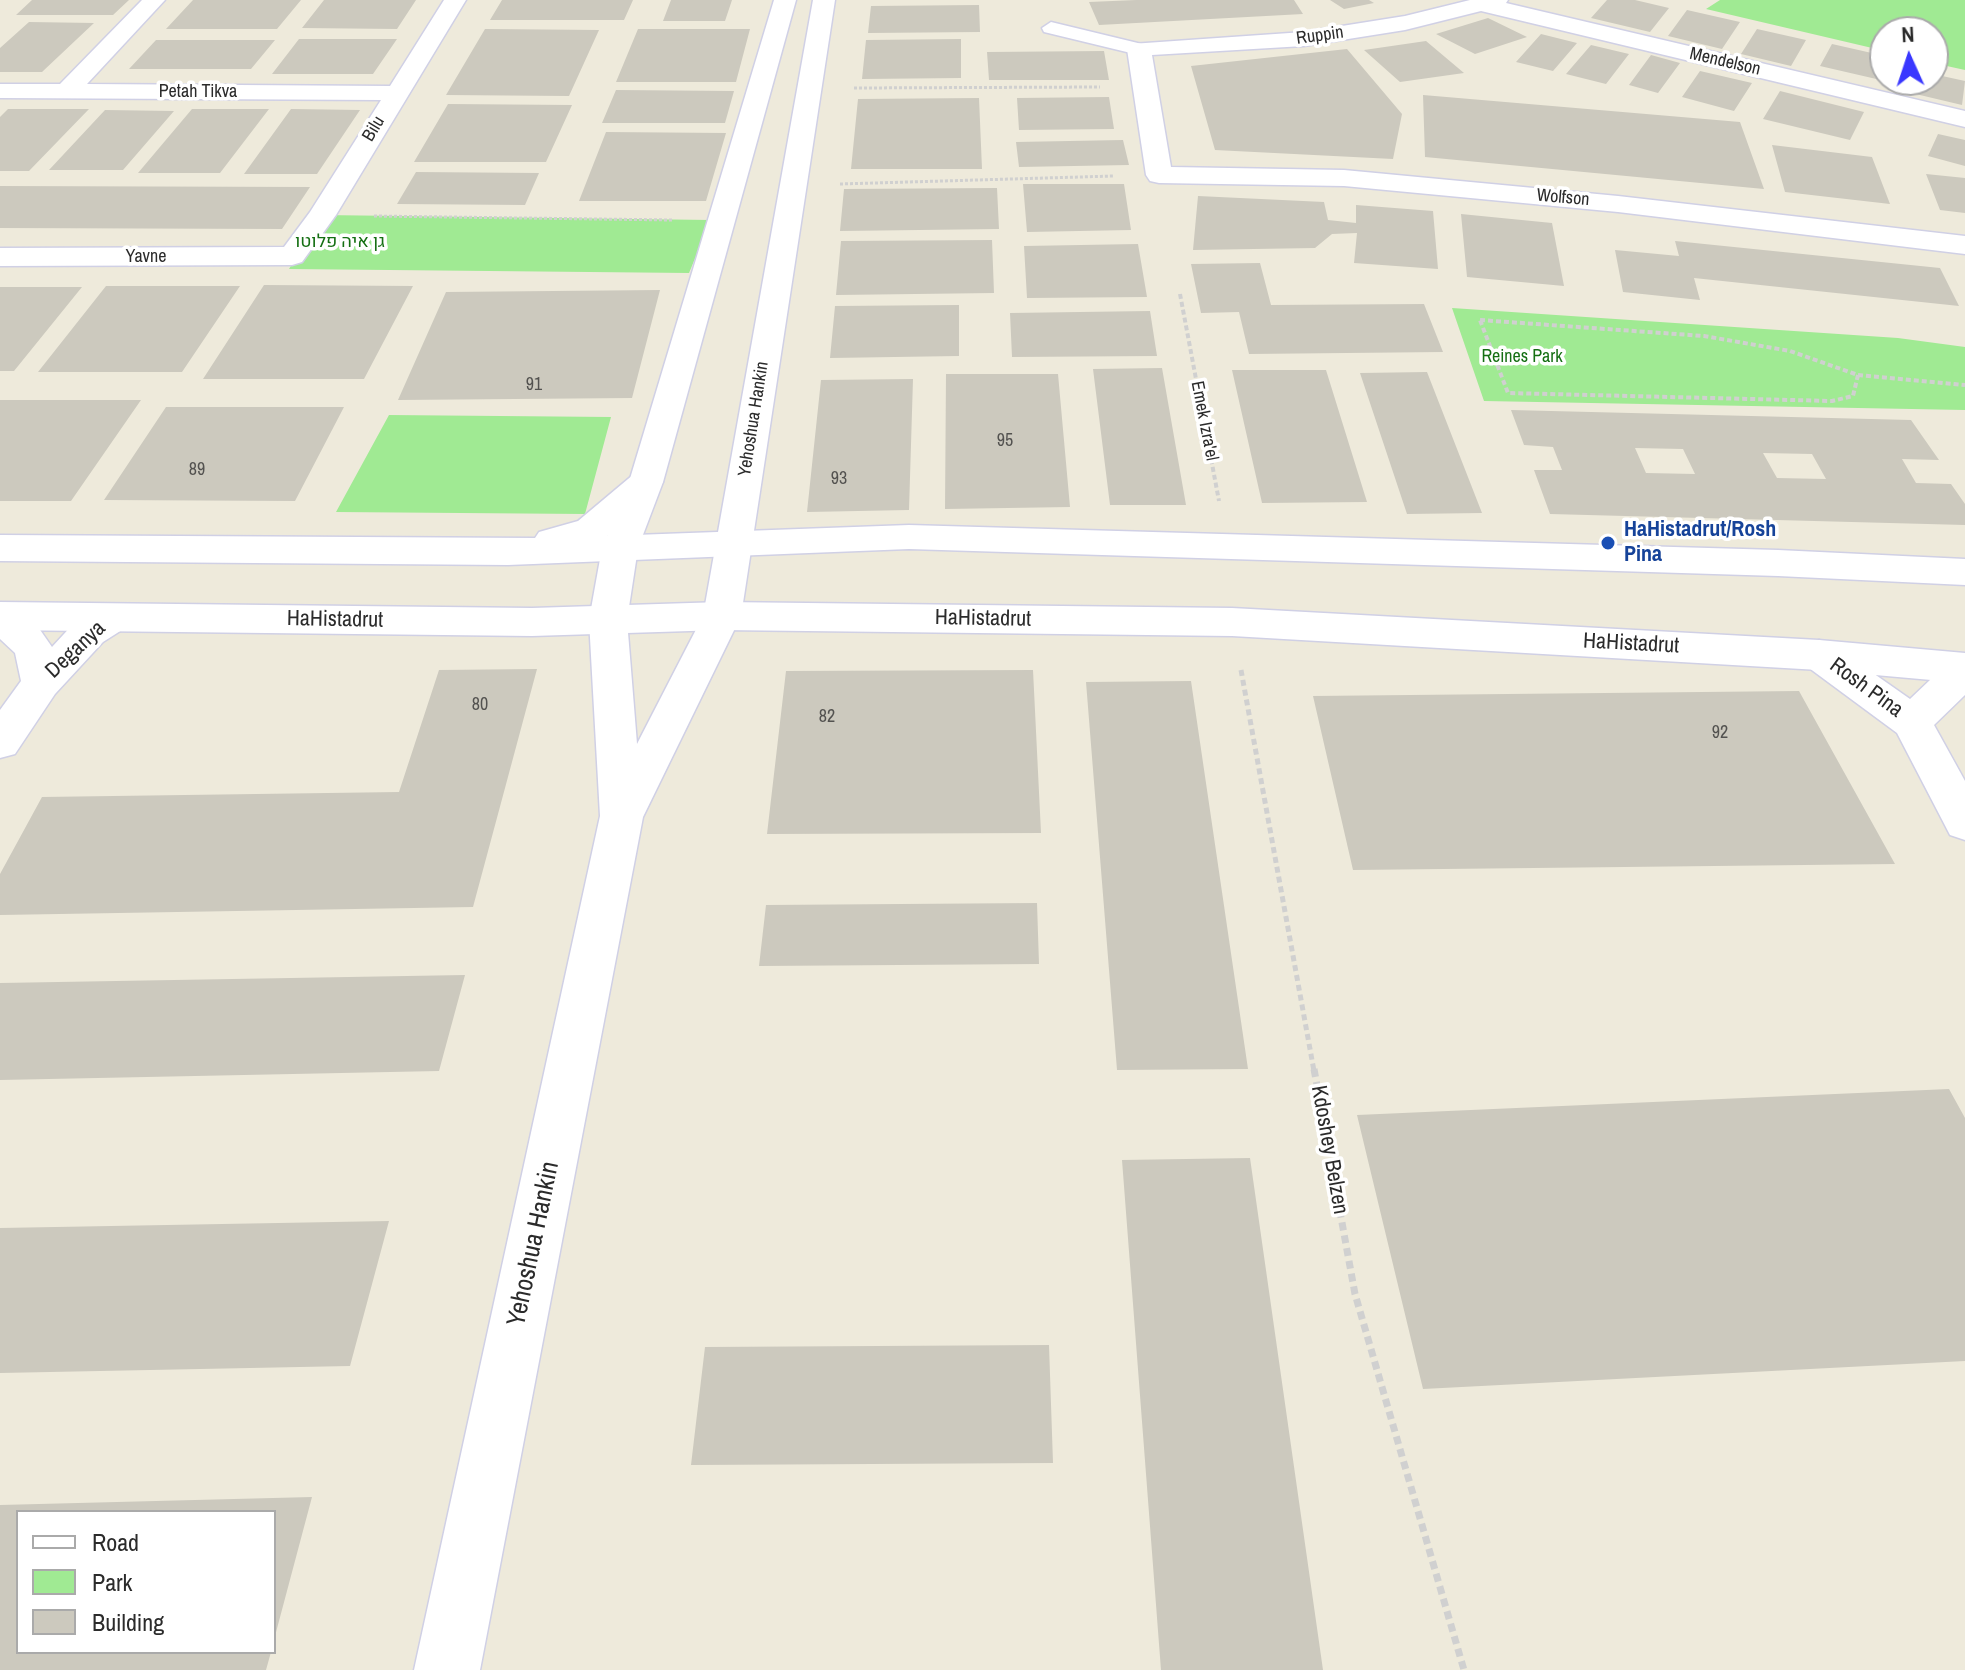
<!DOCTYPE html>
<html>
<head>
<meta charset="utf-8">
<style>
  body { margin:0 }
  #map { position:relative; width:1965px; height:1670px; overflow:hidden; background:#eeeadb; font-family:"Archivo Narrow",sans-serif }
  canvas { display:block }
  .legend { position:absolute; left:16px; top:1510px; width:260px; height:144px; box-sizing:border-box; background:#fff; border:2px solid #aaa; margin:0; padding:10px 14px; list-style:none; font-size:24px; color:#2b2b2b }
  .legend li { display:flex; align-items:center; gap:16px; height:40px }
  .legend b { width:40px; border:2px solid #aaa }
  .north { position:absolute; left:1869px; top:16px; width:80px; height:80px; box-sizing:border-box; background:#fff; border:2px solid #aaa; border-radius:50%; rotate:357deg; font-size:22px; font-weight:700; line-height:32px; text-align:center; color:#2b2b2b }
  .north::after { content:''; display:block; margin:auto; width:28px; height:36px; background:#3937ff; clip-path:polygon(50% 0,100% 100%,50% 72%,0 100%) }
</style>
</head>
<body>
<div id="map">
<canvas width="1965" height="1670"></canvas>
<ul class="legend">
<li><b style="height:10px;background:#fff"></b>Road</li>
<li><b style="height:22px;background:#a0ea93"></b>Park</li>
<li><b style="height:22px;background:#ccc9be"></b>Building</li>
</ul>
<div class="north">N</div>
</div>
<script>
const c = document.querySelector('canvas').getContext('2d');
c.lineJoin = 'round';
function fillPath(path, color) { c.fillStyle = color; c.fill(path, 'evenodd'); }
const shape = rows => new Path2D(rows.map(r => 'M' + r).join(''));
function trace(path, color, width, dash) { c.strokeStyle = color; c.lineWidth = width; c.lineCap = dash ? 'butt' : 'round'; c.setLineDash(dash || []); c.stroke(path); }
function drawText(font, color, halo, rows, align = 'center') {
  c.font = font + ' "Archivo Narrow",Heebo,sans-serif'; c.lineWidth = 7; c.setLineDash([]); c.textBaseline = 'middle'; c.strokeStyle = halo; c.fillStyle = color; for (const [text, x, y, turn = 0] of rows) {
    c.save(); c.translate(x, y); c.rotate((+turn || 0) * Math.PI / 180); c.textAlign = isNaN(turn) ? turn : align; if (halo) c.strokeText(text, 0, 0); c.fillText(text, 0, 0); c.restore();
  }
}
const green = shape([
  [1720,0,1965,0,1965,70,1933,63,1933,32,1885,32,1885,51,1706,9],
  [322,215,711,220,689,273,289,269],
  [1452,308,1898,338,1965,347,1965,410,1484,401],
  [389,415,611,417,585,514,336,512]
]);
const building = shape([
  [32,0,129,0,113,15,16,15],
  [193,0,301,0,277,29,166,29],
  [324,0,416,0,397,29,302,28],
  [502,0,633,0,624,20,490,20],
  [671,0,732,0,725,21,663,21],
  [1136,0,1294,0,1303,14,1099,25,1089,2],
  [1330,0,1369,0,1374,3,1344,9],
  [1607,0,1635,0,1669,8,1650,32,1591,18],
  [979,5,980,32,868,33,871,6],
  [1687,10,1740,22,1722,49,1668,36],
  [1488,18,1527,37,1475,54,1436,34],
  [29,22,94,23,42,72,0,72,0,48],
  [485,29,599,30,569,96,446,95],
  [638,29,750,29,736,82,616,82],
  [1757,29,1806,40,1791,66,1741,54],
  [1541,34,1577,43,1553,71,1516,62],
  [299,39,397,39,373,74,272,74],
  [961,39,961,78,862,79,866,40],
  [156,40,275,40,251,69,129,69],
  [1426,41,1464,73,1400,82,1364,50],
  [1832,44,1885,56,1885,81,1820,66],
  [1591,45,1629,54,1606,84,1566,74],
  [1347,49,1402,114,1393,159,1215,150,1191,66],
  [1104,51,1109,80,989,80,987,52],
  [1651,55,1680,63,1658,93,1629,85],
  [1700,71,1752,83,1734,111,1682,97],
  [1933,74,1965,81,1962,105,1903,91,1908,80,1933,80],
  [616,90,734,91,725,123,602,123],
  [1780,91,1864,112,1850,140,1763,119],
  [1423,95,1740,122,1764,189,1425,157],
  [1109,97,1114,129,1019,130,1017,98],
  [979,98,982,169,851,169,858,99],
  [448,104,572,105,546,162,414,162],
  [8,109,89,109,29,171,0,171,0,117],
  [192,109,269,109,220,173,138,173],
  [291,109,360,110,317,174,244,174],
  [105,110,174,111,123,170,49,170],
  [606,132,726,133,706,201,579,201],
  [1938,134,1965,140,1965,166,1928,156],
  [1123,140,1129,165,1019,167,1016,142],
  [1772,145,1872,157,1890,204,1785,192],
  [416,172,539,173,525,205,397,204],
  [1926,174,1965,178,1965,213,1940,210],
  [1023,184,1124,184,1131,230,1027,232],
  [0,186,310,187,282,229,0,228],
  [997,188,999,229,840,231,844,189],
  [1198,196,1324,202,1328,220,1356,223,1356,205,1433,211,1438,269,1354,263,1357,233,1332,234,1315,248,1193,250],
  [1461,214,1552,223,1564,286,1467,277],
  [992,240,994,293,836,295,841,241],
  [1675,241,1940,268,1959,306,1694,278,1700,300,1623,292,1615,250,1679,256],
  [1138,244,1147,297,1027,298,1024,246],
  [1260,263,1271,305,1424,304,1443,352,1249,354,1239,312,1201,313,1191,264],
  [264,285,413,286,364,379,203,379],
  [106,286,240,286,182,372,38,372],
  [0,287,82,287,14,371,0,371],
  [660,290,632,398,398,400,446,292],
  [959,305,959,356,830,358,835,306],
  [1150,311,1157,356,1012,357,1010,313],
  [1162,368,1186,505,1110,505,1093,369],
  [1232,370,1326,370,1367,502,1262,503],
  [1427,372,1482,513,1407,514,1360,373],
  [946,374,1058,374,1070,507,945,509],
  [913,379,909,510,807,512,821,380],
  [0,400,141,400,71,501,0,501],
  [166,407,344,407,295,501,104,500],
  [1511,410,1911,420,1939,460,1902,459,1916,483,1951,484,1965,504,1965,525,1550,514,1534,470,1562,470,1553,447,1524,445],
  [1635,448,1683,449,1695,474,1646,473],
  [1763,453,1812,454,1826,479,1777,478],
  [537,669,473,907,0,915,0,874,42,797,399,792,439,670],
  [1033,670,1041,833,767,834,786,671],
  [1191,681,1248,1069,1117,1070,1086,682],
  [1799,691,1895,864,1353,870,1313,696],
  [1037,903,1039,964,759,966,766,905],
  [465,975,439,1071,0,1080,0,983],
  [1949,1089,1965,1118,1965,1361,1423,1389,1357,1115],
  [1250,1158,1323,1670,1161,1670,1122,1160],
  [389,1221,350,1366,0,1373,0,1228],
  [1049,1345,1053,1463,691,1465,705,1347],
  [312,1497,275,1636,274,1512,18,1512,18,1652,271,1652,266,1670,0,1670,0,1505]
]);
const pathFar3 = shape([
  [854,88,1100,87],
  [840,184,1114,176],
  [374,216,672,220]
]);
const pathFar2 = shape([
  [1180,294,1219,501],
  [1480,320,1704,336,1790,351,1858,375,1853,396,1832,401,1508,393,1480,320],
  [1858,375,1965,385]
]);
const pathFar1 = shape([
  [1241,670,1314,1071]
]);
const path = shape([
  [1314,1069,1355,1294,1464,1670]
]);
const service = shape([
  [1051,22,1146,45,1149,49,1139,55,1044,32,1042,28,1051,22]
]);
const minor = shape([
  [142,0,165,0,87,84,390,86,444,0,466,0,336,215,302,262,292,265,0,266,0,248,284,247,310,212,381,100,0,98,0,84,60,84,142,0],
  [774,0,796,0,663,482,638,548,627,620,637,744,703,616,813,0,835,0,741,616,643,817,480,1670,414,1670,600,816,589,620,602,548,629,482,774,0],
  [1470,0,1508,0,1506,3,1965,111,1965,127,1481,11,1405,30,1304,46,1152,55,1171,167,1344,170,1618,196,1965,236,1965,254,1618,212,1344,186,1159,183,1150,181,1146,175,1127,49,1131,44,1304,32,1405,16,1470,0],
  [111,604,125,608,130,618,125,628,103,642,55,694,15,754,0,758,0,710,21,681,15,653,0,639,0,606,14,610,36,624,52,647,75,622,97,608,111,604],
  [1819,640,1833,645,1910,699,1951,660,1965,655,1965,695,1934,725,1965,781,1965,840,1950,835,1897,733,1805,665,1799,655,1805,645,1819,640]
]);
const tertiary = shape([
  [646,471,658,474,663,482,607,536,909,525,1778,550,1965,559,1965,585,1778,576,909,549,508,565,0,561,0,535,535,538,539,532,578,521,634,474,646,471],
  [0,602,532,608,722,602,1232,608,1819,640,1965,653,1965,683,1819,670,1232,636,722,630,532,636,0,630,0,602]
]);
const markers = [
  [1608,543,8,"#1a4fb4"]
];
const farStreetnames = [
  ["Ruppin",1320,36,-8],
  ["Mendelson",1725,62,13],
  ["Petah Tikva",198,92],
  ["Bilu",374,129,-59],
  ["Wolfson",1563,198,5],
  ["Yavne",146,257],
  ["Yehoshua Hankin",754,419,-81],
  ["Emek Izra'el",1204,421,79]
];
const farParknames = [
  ["גן איה פלוטו",340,242],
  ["Reines Park",1522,357]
];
const numberNames = [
  ["91",534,385],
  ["95",1005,441],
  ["89",197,470],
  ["93",839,479],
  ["80",480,705],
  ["82",827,717],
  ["92",1720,733]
];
const transitNames = [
  ["HaHistadrut/Rosh",1624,530],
  ["Pina",1624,555]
];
const streetNames = [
  ["HaHistadrut",983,619,1],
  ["HaHistadrut",335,620,1],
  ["HaHistadrut",1631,644,3],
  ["Deganya",76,650,-43],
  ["Rosh Pina",1866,688,36],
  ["Kdoshey Belzen",1329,1150,80]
];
const nearStreetnames = [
  ["Yehoshua Hankin",534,1244,-78]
];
fillPath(green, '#a0ea93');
fillPath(building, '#ccc9be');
trace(service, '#d0d0e5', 3);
trace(minor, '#d0d0e5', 3);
trace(tertiary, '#d0d0e5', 3);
trace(pathFar3, '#d0d0d0', 3, [3, 2]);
trace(pathFar2, '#d0d0d0', 4, [5, 3]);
trace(pathFar1, '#d0d0d0', 5, [6, 4]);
trace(path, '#d0d0d0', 7, [8, 5]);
fillPath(service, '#fff');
fillPath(minor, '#fff');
fillPath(tertiary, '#fff');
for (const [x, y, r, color] of markers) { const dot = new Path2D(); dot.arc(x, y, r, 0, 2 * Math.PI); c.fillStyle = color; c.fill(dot); trace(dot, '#fff', 3); }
drawText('18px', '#2b2b2b', '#fff', farStreetnames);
drawText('18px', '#156f13', '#fff', farParknames);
drawText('18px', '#535250', null, numberNames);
drawText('bold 22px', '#164399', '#fff', transitNames, 'left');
drawText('22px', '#2b2b2b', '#fff', streetNames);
drawText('26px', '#2b2b2b', '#fff', nearStreetnames);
</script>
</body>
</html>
